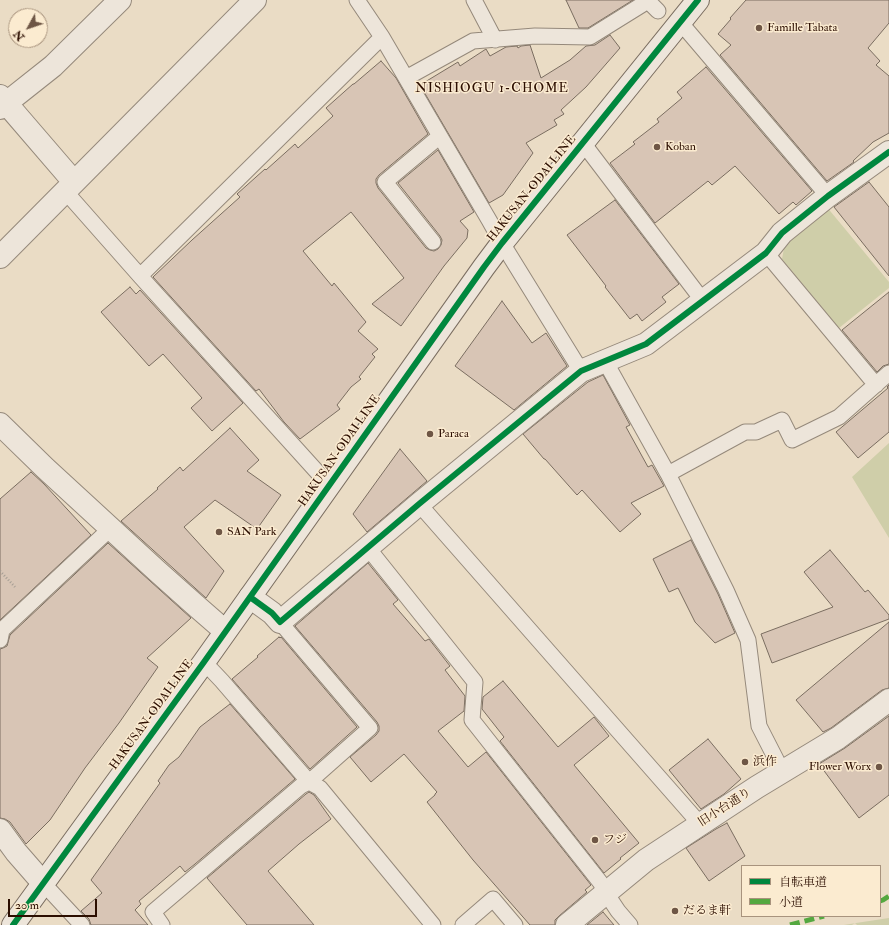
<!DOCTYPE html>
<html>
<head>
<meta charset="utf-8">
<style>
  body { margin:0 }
  #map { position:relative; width:889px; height:925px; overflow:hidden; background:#eadcc5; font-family:"IM FELL Double Pica","Noto Serif JP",serif }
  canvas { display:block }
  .legend { position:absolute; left:741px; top:865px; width:140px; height:52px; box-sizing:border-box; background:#fbebd0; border:1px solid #a8937d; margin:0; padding:5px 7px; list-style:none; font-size:12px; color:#2c0e00 }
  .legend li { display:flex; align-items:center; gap:8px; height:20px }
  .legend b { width:20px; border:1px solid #a8937d }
  .north { position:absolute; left:8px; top:8px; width:40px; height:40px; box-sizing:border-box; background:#fbebd0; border:1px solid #a8937d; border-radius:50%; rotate:230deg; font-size:11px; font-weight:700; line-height:16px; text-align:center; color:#2c0e00 }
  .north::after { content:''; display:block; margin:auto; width:14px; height:18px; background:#6e5645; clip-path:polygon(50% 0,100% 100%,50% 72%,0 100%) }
  .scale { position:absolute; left:8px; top:899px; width:89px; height:18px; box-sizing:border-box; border:2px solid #2c0e00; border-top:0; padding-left:5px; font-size:12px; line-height:14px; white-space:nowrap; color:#2c0e00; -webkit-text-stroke:3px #fbebd0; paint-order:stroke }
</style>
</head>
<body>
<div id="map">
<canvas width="889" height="925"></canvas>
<ul class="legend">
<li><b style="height:5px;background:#00873e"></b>自転車道</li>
<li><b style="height:5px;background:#54a840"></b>小道</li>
</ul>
<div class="north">N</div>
<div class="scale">20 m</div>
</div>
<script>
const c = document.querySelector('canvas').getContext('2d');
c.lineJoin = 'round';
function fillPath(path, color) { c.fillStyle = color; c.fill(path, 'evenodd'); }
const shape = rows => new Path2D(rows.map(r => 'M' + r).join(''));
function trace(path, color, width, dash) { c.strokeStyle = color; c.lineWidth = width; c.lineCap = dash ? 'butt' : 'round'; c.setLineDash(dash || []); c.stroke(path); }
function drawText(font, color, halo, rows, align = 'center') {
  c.font = font + ' "IM FELL Double Pica","Noto Serif JP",serif'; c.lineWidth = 3; c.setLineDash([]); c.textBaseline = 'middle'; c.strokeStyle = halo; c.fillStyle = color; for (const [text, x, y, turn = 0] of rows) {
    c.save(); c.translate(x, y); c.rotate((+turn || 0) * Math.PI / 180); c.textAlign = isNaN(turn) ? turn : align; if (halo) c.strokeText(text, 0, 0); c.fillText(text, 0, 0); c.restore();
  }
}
const green = shape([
  [826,206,889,282,889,288,839,328,782,259,786,238],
  [889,443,889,538,852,477],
  [889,918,889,925,857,925,855,923,852,925,844,925,856,923]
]);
const building = shape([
  [566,0,633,0,588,28,579,28,566,0],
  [746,0,889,0,889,23,868,48,880,61,876,65,889,76,889,133,873,142,853,161,854,162,827,181,720,55,731,45,718,34,731,19,730,18,746,0],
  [610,35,620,48,586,87,561,110,564,114,554,120,557,125,526,143,533,153,503,195,489,203,420,85,458,62,460,66,486,49,490,56,506,47,517,46,518,48,521,46,530,45,541,78,570,60,586,46,595,45,610,35],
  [381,61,396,78,428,134,379,175,376,179,376,183,378,188,426,248,430,250,434,251,438,249,441,245,442,240,440,236,398,183,438,150,474,212,460,221,468,230,467,238,444,266,401,326,372,304,404,278,351,212,303,251,332,286,334,283,366,322,358,331,378,349,372,354,375,357,359,377,361,379,351,387,337,405,340,409,300,439,284,422,259,389,256,391,153,277,192,240,240,197,237,194,265,169,266,170,295,144,298,148,333,116,326,108,353,84,354,84,381,61],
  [706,67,812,191,796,205,793,202,779,214,735,166,712,185,708,181,655,223,610,163,635,144,633,142,659,122,657,119,682,98,677,92,706,67],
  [869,182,889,207,889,276,834,207,869,182],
  [615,200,679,284,662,297,666,302,642,321,637,314,630,319,605,287,606,286,567,235,615,200],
  [130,287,136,294,140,290,243,403,212,431,191,408,202,398,163,354,149,366,101,312,130,287],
  [889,292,889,364,883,366,877,372,842,330,889,292],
  [502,301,532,343,546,333,567,366,514,410,455,366,502,301],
  [603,375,630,425,626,427,648,467,652,465,664,486,631,503,641,514,620,532,582,490,577,495,545,459,544,459,523,434,588,382,603,375],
  [889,385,889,432,858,458,836,432,888,388,887,387,889,385],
  [230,428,259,460,247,471,281,495,257,529,215,500,184,527,224,571,206,598,121,521,158,489,157,488,180,467,183,471,230,428],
  [400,449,427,481,367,532,353,514,400,449],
  [31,472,44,484,91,535,0,620,0,499,31,472],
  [691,540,718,594,735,633,715,643,695,622,678,588,669,592,653,559,691,540],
  [108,543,191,618,147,658,158,667,119,723,85,768,50,820,26,844,10,822,5,819,0,818,0,649,3,648,7,646,10,635,108,543],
  [830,550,865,592,868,590,889,615,889,619,772,663,761,634,833,607,804,572,830,550],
  [368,563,398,600,393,604,425,641,429,639,450,666,445,670,465,696,464,711,438,731,468,767,486,752,591,885,585,890,587,892,559,916,555,920,555,925,530,925,473,860,427,802,435,795,435,794,437,792,404,754,371,782,350,757,376,735,379,731,379,726,377,722,295,626,368,563],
  [889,622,889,688,882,690,831,728,823,732,796,700,889,622],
  [279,637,280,638,281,637,357,727,310,769,232,679,258,657,257,656,279,637],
  [503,681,558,747,594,717,609,736,574,765,639,843,620,858,621,859,604,873,500,741,504,737,482,709,483,697,503,681],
  [230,704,295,779,195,864,185,872,180,866,139,901,141,904,135,910,148,925,91,925,89,919,81,911,102,893,91,880,160,783,158,781,169,765,179,757,200,727,230,704],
  [889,716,889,795,859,818,819,764,845,748,889,716],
  [708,739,741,779,724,794,701,809,669,770,708,739],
  [309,792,314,795,331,819,299,844,268,871,314,925,247,925,207,878,306,794,309,792],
  [727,823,745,856,709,881,686,848,716,829,727,823],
  [603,912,614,925,587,925,603,912]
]);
const path = shape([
  [0,571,15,587]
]);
const lane = shape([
  [357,0,382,37,489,220,502,243,581,371],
  [474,0,495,40],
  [648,1,658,11],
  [680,22,828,196],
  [406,78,473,41,535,36,590,37,648,1,647,0],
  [583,143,703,301],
  [65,191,140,276,329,485],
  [433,242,385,182,440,136],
  [766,253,876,385],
  [140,276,382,37],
  [605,361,668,474,726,590,748,640,759,726,782,771],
  [668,474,745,432,756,432,782,420,792,440,839,417,889,373],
  [419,504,700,824],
  [368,548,475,682,472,720,600,882,606,893,618,911,630,925],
  [0,640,2,630,111,528],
  [204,662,222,681,309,782,320,788,433,925],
  [43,883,82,925],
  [162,925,153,912,301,786,309,782,370,728,280,622],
  [463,925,493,899,515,925]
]);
const street = shape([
  [0,96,74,182],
  [0,108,53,66,120,0],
  [0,257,255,0],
  [0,424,45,468,157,571,194,604,225,631],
  [250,597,272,613,280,622,419,504,581,371,646,344,766,253,782,233,828,196,889,152],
  [0,830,16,852,43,883],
  [567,925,646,860,757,787,838,738,889,700]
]);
const secondary = shape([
  [13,925,204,662,484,267,502,243,698,0]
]);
const quiet = shape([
  [880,901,883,900,889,896],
  [790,925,824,916]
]);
const cycleway = shape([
  [250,597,272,613,280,622,419,504,581,371,646,344,766,253,782,233,828,196,889,152],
  [13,925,204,662,484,267,502,243,698,0]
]);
const markers = [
  [759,28,4,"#6e5645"],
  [657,147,4,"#6e5645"],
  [430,434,4,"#6e5645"],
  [219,532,4,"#6e5645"],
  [745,762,4,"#6e5645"],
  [879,767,4,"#6e5645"],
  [595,840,4,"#6e5645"],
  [675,911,4,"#6e5645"]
];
const poiNames = [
  ["Famille Tabata",767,28],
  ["Koban",665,147],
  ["Paraca",438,434],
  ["SAN Park",227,532],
  ["浜作",753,762],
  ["Flower Worx",871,767,"right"],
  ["フジ",603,840],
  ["だるま軒",683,911]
];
const streetNames = [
  ["HAKUSAN-ODAI LINE",532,189,-51],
  ["HAKUSAN-ODAI LINE",340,451,-55],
  ["HAKUSAN-ODAI LINE",152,715,-54],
  ["旧小台通り",725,808,-33]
];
const neighbourhoodNames = [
  ["NISHIOGU 1-CHOME",492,89]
];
fillPath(green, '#cfcea9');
fillPath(building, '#d8c5b5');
trace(building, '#7a6d60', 1);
trace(lane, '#95897b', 17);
trace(street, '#95897b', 24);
trace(secondary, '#7a6d60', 24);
trace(path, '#a69e94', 2.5, [1, 2]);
trace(lane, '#ede5da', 15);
trace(street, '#ede5da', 22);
trace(secondary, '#ede5da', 22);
trace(quiet, '#54a840', 5, [10, 5]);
trace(cycleway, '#00873e', 6);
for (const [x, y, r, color] of markers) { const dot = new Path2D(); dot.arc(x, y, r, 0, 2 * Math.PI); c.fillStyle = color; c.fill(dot); trace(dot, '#fbebd0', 1.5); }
drawText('12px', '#2c0e00', '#fbebd0', poiNames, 'left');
drawText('12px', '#2c0e00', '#fbebd0', streetNames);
c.letterSpacing = '1px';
drawText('13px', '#2c0e00', '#fbebd0', neighbourhoodNames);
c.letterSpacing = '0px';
</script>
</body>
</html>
